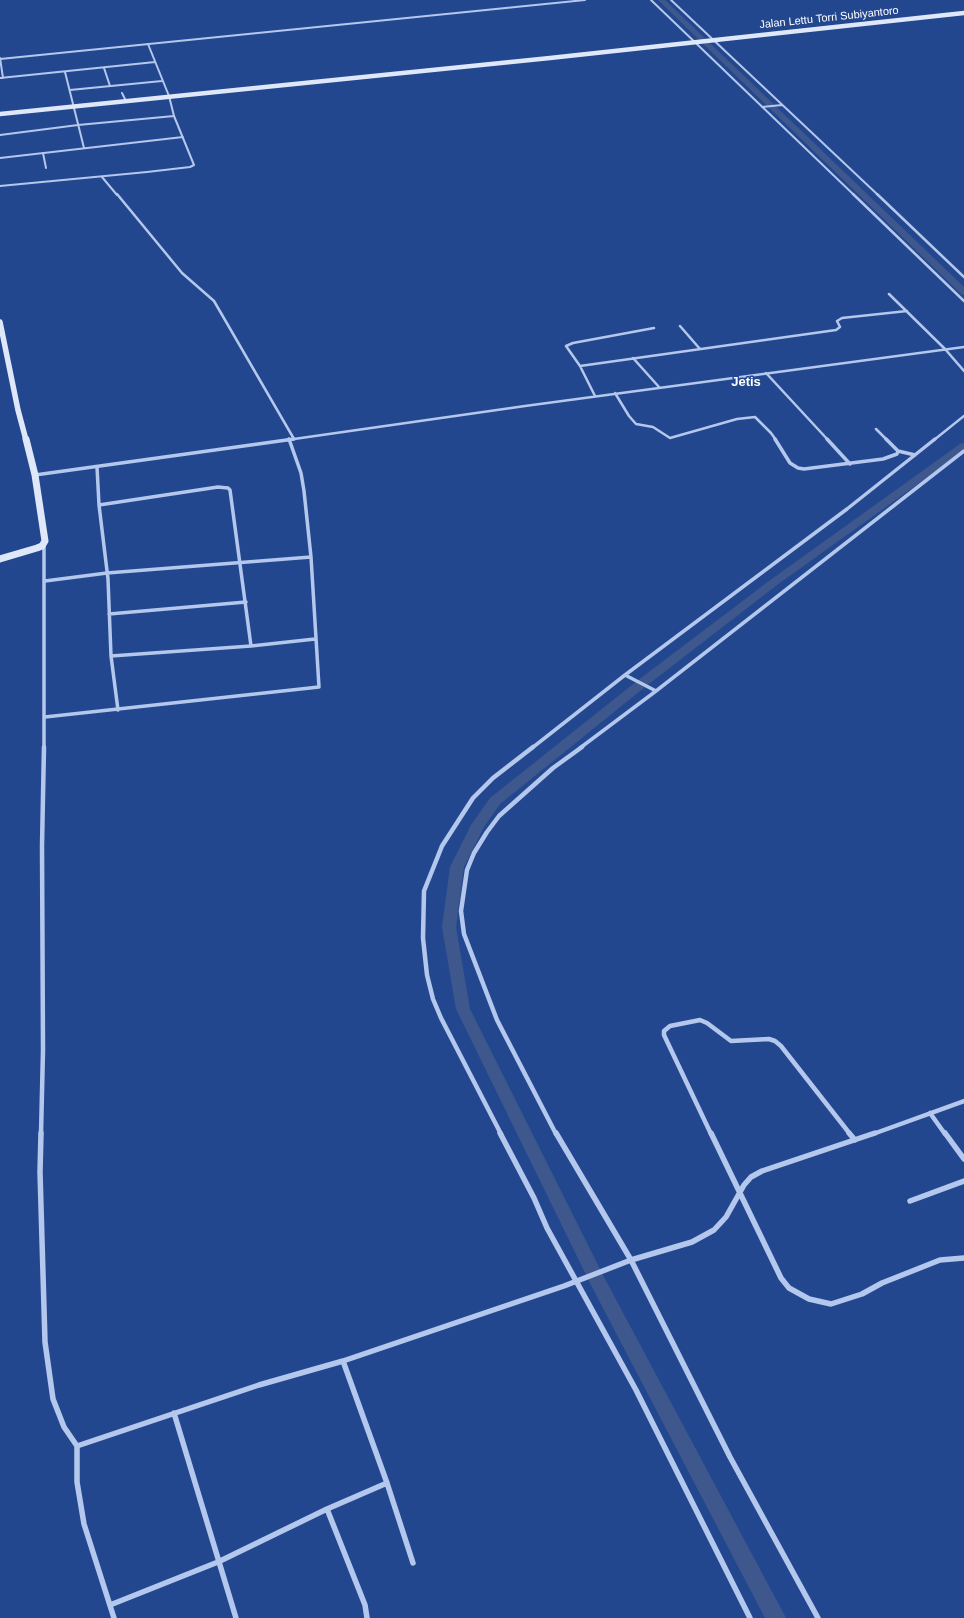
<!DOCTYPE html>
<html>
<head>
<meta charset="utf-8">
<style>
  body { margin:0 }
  canvas { display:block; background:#23478f }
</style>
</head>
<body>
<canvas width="964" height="1618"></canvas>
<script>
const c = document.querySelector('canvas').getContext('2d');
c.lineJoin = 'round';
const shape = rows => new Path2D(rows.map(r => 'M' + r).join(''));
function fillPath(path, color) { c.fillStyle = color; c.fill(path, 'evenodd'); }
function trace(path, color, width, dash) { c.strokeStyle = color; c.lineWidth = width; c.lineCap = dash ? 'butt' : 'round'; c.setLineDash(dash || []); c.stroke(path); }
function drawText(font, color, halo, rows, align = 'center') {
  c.font = font + ' Helvetica,sans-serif'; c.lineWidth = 3; c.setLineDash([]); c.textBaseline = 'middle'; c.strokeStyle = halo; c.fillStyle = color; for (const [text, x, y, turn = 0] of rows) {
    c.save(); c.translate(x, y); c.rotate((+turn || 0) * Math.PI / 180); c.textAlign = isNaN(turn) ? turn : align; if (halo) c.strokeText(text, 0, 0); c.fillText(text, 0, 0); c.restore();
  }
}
const canal = shape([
  [658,0,665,0,964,287,964,295,961,294,658,0],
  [964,443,964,451,777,585,645,687,500,804,484,827,464,867,456,927,470,1009,605,1279,786,1618,765,1618,593,1289,456,1009,442,927,450,867,471,825,490,798,637,681,769,581,960,444,964,443]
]);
const minorFar4 = shape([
  [651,0,854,195],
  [671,0,878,195],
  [0,58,3,78],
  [0,59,585,0],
  [104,68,110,86],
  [65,72,84,148],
  [0,78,155,62],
  [70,90,162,81],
  [122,93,126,101],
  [762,107,782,105],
  [0,135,78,125,174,116],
  [43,153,46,168],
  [0,158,183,137],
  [102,177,117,195],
  [0,186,147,172,190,167,194,165,174,116,169,96,148,44]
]);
const minorFar3 = shape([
  [117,194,182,273,214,301,294,439],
  [853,194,964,301],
  [877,194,964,277],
  [889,294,945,349,964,371],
  [680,326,700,349],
  [633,358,659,387],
  [580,366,836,330,840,327,837,321,842,318,907,311],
  [766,373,828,440],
  [615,393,629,416,636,424,653,427,670,438,737,419,755,417,771,433,776,440],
  [595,396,580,366,566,346,573,343,654,328],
  [876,429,887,440],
  [287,440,525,406,964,347],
  [934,440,964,416]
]);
const minorFar2 = shape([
  [775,439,790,463,798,468,804,469,883,459,897,454,898,451,886,439],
  [827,439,850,464],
  [898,451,915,455],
  [97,467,99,505],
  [35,475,294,439],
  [218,487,228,488,230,490,251,646,111,656,108,579,99,505,218,487],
  [44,544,44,748],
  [45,581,107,573,311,557],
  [109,614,246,602],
  [251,646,315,639],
  [111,656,118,710],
  [625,675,656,691],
  [45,717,319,687,311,557,304,491,301,473,289,439],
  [532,748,625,675,847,509,935,439],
  [580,748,656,691,964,451]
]);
const minorFar1 = shape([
  [930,1113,945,1134],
  [41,1134,43,1050,42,846,44,747],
  [501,1134,441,1018,433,999,427,975,423,938,424,891,442,846,473,798,493,778,533,747],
  [556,1134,497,1020,464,934,461,911,467,870,474,853,487,832,499,816,553,768,582,747],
  [711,1134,664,1035,664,1031,670,1026,700,1020,707,1023,731,1041,769,1039,775,1041,781,1046,850,1134],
  [873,1134,964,1101]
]);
const minor = shape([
  [41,1133,40,1172,45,1342,53,1399,64,1427,77,1446,77,1482,84,1524,114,1618],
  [500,1133,534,1198,547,1228,636,1390,750,1618],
  [556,1133,631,1260,730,1457,818,1618],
  [711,1133,781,1278,789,1288,809,1299,831,1304,862,1294,882,1283,940,1260,964,1258],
  [849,1133,855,1140],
  [945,1133,964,1159],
  [910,1201,964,1181],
  [343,1361,387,1483,413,1563],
  [174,1413,236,1618],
  [77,1446,259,1385,343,1361,564,1286,631,1260,692,1242,714,1230,726,1217,744,1185,751,1177,762,1171,875,1133],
  [327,1509,365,1605,367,1618],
  [110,1605,218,1562,327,1509,387,1483]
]);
const secondaryFar2 = shape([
  [0,114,550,58,964,13]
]);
const secondaryFar1 = shape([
  [0,322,18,410,26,440]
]);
const secondary = shape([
  [0,559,37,548,42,546,45,541,35,475,26,439]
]);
const farStreetnames = [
  ["Jalan Lettu Torri Subiyantoro",829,18,-6]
];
const farQuarternames = [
  ["Jetis",746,382]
];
fillPath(canal, '#3e578c');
trace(minorFar4, '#b4c7ec', 2);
trace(minorFar3, '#b4c7ec', 2.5);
trace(minorFar2, '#b4c7ec', 3.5);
trace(minorFar1, '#b4c7ec', 4.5);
trace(minor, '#b4c7ec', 5.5);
trace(secondaryFar2, '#dfe8f9', 4.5);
trace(secondaryFar1, '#dfe8f9', 5.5);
trace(secondary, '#dfe8f9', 7);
drawText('11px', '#fff', '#23478f', farStreetnames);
drawText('bold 13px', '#fff', '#23478f', farQuarternames);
</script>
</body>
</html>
